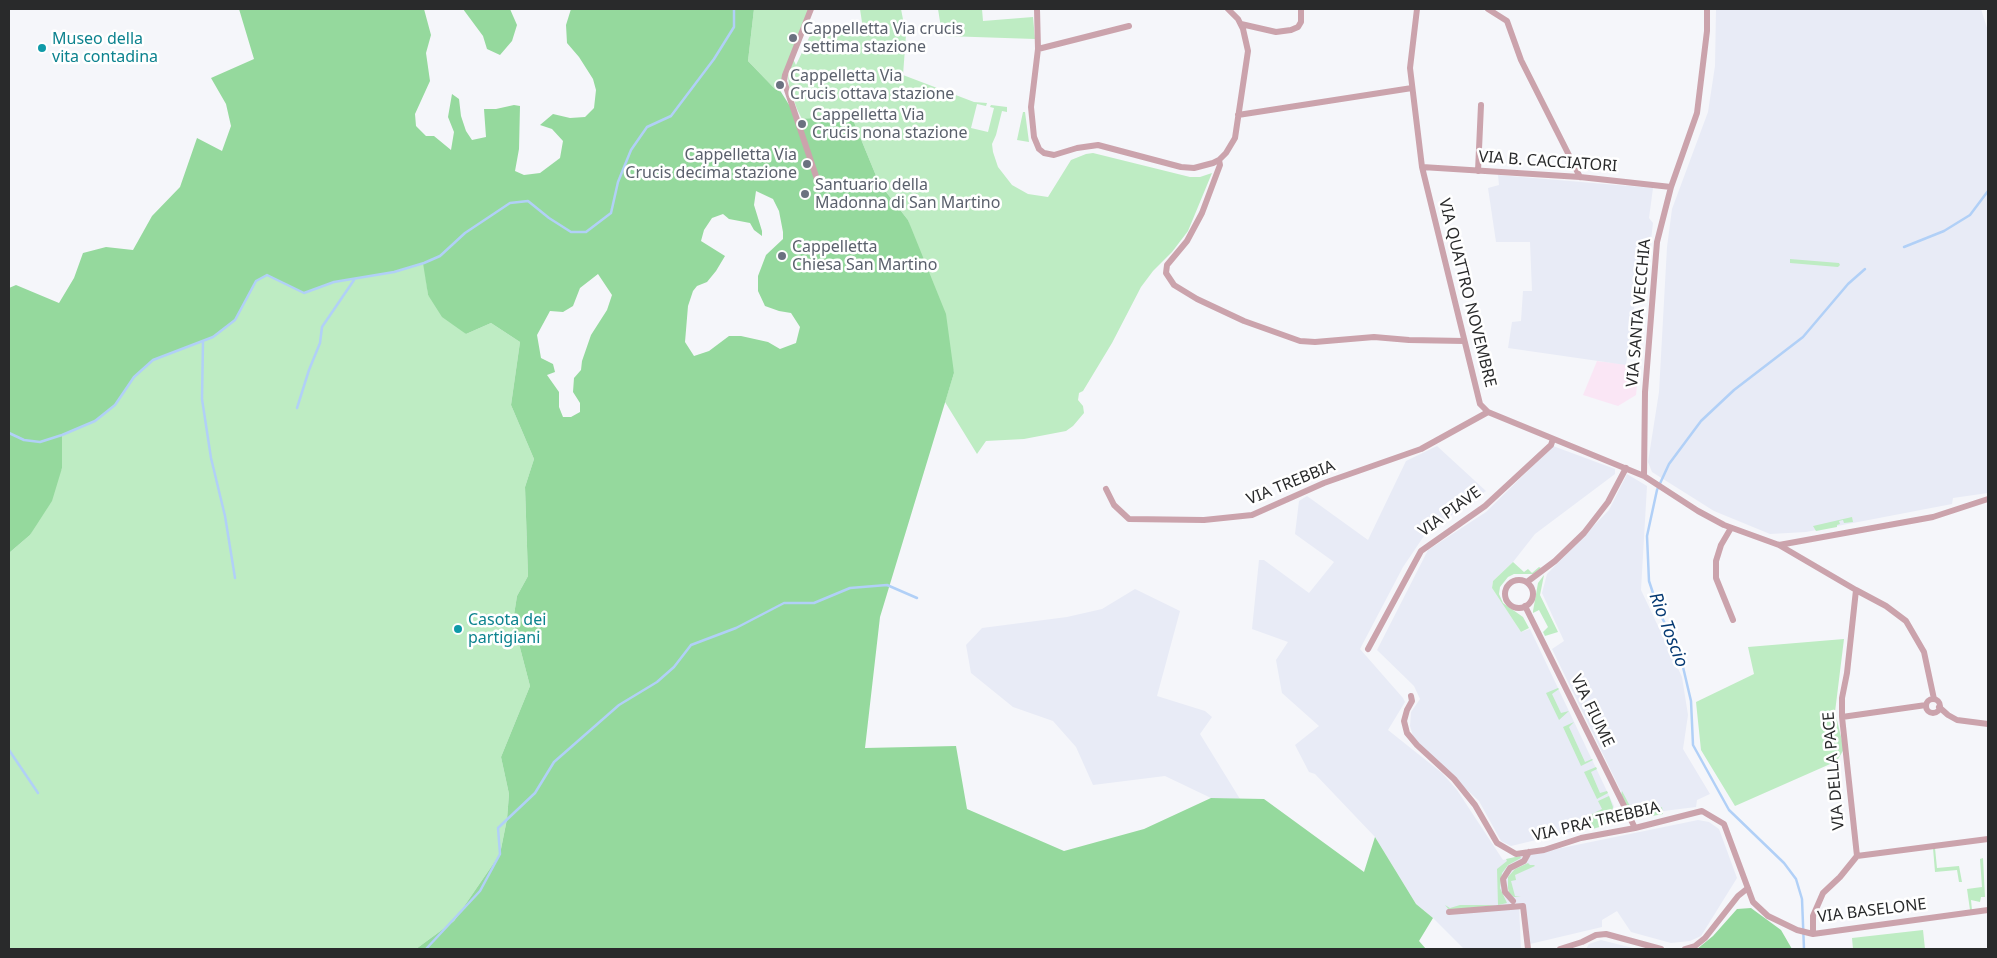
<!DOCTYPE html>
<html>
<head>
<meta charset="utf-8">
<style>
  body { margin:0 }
  #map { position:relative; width:1997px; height:958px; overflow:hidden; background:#f5f6fa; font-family:"Noto Sans",sans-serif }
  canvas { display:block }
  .frame { position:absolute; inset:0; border:10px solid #292a2b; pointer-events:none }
</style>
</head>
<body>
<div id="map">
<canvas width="1997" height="958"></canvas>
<div class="frame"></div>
</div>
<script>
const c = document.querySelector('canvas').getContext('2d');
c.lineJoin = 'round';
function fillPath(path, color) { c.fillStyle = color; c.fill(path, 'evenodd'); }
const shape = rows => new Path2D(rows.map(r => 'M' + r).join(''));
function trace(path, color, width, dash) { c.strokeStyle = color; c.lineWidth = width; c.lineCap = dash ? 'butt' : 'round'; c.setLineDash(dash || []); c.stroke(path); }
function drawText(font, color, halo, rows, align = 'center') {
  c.font = font + ' "Noto Sans",sans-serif'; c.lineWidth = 5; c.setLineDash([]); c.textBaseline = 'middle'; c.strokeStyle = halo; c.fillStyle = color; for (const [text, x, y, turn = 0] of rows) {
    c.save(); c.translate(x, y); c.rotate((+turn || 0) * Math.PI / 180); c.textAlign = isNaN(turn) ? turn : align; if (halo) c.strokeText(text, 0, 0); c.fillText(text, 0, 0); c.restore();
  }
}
const commercial = shape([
  [1597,361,1639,366,1636,395,1618,406,1583,395]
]);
const built = shape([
  [1716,9,1981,9,1988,31,1988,493,1953,498,1952,504,1806,532,1770,534,1714,511,1652,472,1648,462,1659,392,1667,247,1672,209,1708,112,1715,66],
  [1498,175,1653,188,1649,218,1653,223,1648,265,1638,266,1634,309,1640,309,1639,319,1632,319,1626,365,1508,348,1512,322,1521,321,1523,291,1532,291,1530,242,1496,242,1488,188,1499,185],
  [1437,446,1486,491,1426,533,1403,567,1360,649,1403,698,1405,702,1388,730,1442,773,1457,790,1503,860,1698,820,1709,822,1719,829,1737,878,1701,936,1690,941,1671,943,1631,932,1617,911,1602,920,1602,927,1530,944,1525,904,1519,905,1521,949,1464,949,1433,918,1416,904,1375,837,1315,774,1309,772,1295,745,1319,726,1282,693,1276,660,1288,642,1252,629,1259,560,1264,560,1309,593,1334,562,1295,534,1299,501,1307,496,1368,540,1406,461],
  [1553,446,1615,469,1615,474,1535,534,1513,562,1493,581,1492,588,1521,632,1530,629,1614,806,1611,822,1511,846,1501,841,1479,801,1430,756,1413,736,1410,726,1411,712,1420,699,1414,686,1377,650,1428,550,1486,512],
  [1627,474,1647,486,1641,590,1682,677,1688,715,1683,749,1710,794,1697,800,1696,807,1639,814,1629,808,1552,649,1564,641,1542,593,1547,574,1609,510],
  [1135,589,1180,611,1157,696,1205,711,1212,717,1200,734,1240,799,1211,798,1165,776,1093,785,1076,747,1053,721,1013,707,971,673,966,645,982,628,1067,617,1102,609],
  [1601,940,1637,949,1586,949,1589,944]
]);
const green = shape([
  [754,9,809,9,782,77,781,92,775,89,748,61],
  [860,9,901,9,906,35,903,75,974,102,987,103,986,106,977,104,971,128,988,132,994,108,990,107,991,105,1007,107,1007,112,1002,111,996,135,992,144,993,152,998,167,1012,185,1028,194,1048,197,1071,160,1086,154,1093,153,1190,177,1200,177,1212,173,1188,231,1172,252,1153,271,1141,287,1112,343,1083,391,1079,393,1078,400,1083,406,1084,413,1073,426,1066,431,1024,439,986,441,977,454,945,402,954,373,908,220,879,183,849,110,831,117,802,119,797,109,789,86,788,75,793,59,796,65,816,23,863,29],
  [938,9,982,9,983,21,1033,17,1035,39,945,36,941,28],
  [1023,112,1025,112,1029,142,1017,140],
  [1790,259,1839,263,1840,265,1838,267,1790,263],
  [424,263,428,295,466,334,491,323,520,342,511,405,534,459,525,487,528,576,517,596,513,621,530,686,501,757,509,794,507,819,500,854,454,921,416,949,9,949,9,553,30,535,62,468,62,435,95,421,115,405,134,377,153,360,213,337,235,320,256,281,267,275,304,293,334,282,394,272],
  [1852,517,1853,522,1844,523,1843,520,1839,521,1840,524,1837,525,1837,527,1816,531,1813,526],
  [1513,562,1524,572,1528,569,1532,573,1539,567,1541,568,1533,574,1514,574,1508,577,1500,587,1499,594,1503,603,1523,617,1529,628,1521,632,1492,588,1493,581],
  [1544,575,1540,595,1558,632,1545,636,1543,632,1548,627,1539,610,1533,613,1533,611,1538,583],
  [1844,639,1835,712,1844,749,1837,761,1735,806,1701,750,1696,702,1754,674,1748,647],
  [1558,688,1559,689,1552,694,1561,713,1569,711,1559,720,1546,693],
  [1574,722,1569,727,1585,762,1592,759,1593,760,1581,766,1563,727],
  [1596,767,1597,769,1591,772,1600,793,1607,791,1608,793,1597,799,1584,772],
  [1622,791,1630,806,1637,812,1647,814,1662,807,1663,814,1647,817,1636,814,1628,808,1621,795],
  [1609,796,1613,807,1611,817,1603,826,1589,830,1582,819,1602,809,1598,801],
  [1933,848,1935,848,1937,868,1959,866,1962,882,1959,882,1957,870,1935,872],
  [1520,856,1521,858,1508,865,1502,873,1500,888,1507,903,1498,905,1449,910,1445,905,1450,908,1460,905,1498,905,1497,869,1507,861,1506,859],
  [1983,858,1985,897,1981,897,1980,902,1971,900,1972,910,1970,910,1967,889,1982,887,1980,859],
  [1528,863,1530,865,1534,865,1535,866,1515,875,1516,880,1511,881,1515,896,1521,896,1514,897,1509,893,1508,888,1508,877,1515,869],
  [1923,930,1925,949,1853,949,1852,938]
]);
const forest = shape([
  [239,9,424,9,431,35,426,53,430,81,415,114,416,126,426,136,434,136,451,150,454,132,448,117,452,94,459,99,461,116,466,131,472,140,486,137,484,109,496,109,514,105,520,106,519,149,515,171,524,175,540,173,560,158,563,141,552,129,540,125,553,114,570,118,585,117,594,108,596,90,593,79,579,57,567,43,566,25,571,9,754,9,748,61,775,89,781,92,798,119,831,117,849,110,879,183,908,220,946,314,954,373,880,617,865,748,956,746,967,809,1064,851,1144,829,1211,798,1264,799,1364,872,1375,837,1416,904,1433,918,1419,941,1426,949,416,949,454,921,500,854,507,819,509,794,501,757,530,686,513,621,517,596,528,576,525,487,534,459,511,405,520,342,491,323,466,334,442,317,428,295,423,263,394,272,334,282,304,293,267,275,256,281,235,320,213,337,153,360,134,377,115,405,95,421,62,435,62,468,52,501,30,535,9,553,9,288,16,285,59,303,74,278,83,253,106,247,133,250,152,216,180,187,197,138,222,151,231,126,226,104,211,78,254,59],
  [756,191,773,199,779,211,783,232,783,239,766,255,758,276,758,291,765,306,779,311,791,313,800,327,796,343,780,349,768,342,741,336,729,336,709,351,694,356,685,342,688,306,693,291,697,286,707,282,716,271,725,256,701,241,704,230,712,218,723,214,729,219,750,223,754,230,762,236,762,231,754,205],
  [598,274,612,295,607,310,591,335,582,361,581,370,574,378,573,392,580,403,580,412,571,417,563,417,559,407,559,392,547,375,555,372,553,364,541,358,537,335,550,311,563,312,573,306,580,288],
  [463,9,510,9,517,25,512,41,500,55,487,49,483,36],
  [1751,908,1781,930,1792,949,1697,949,1713,936,1737,909]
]);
const stream = shape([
  [1904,247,1944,231,1970,215,1988,191],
  [203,342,202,399,211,458,225,516,235,578],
  [297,408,309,370,320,343,322,327,354,280],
  [9,433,24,440,40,442,62,435,95,421,115,405,134,377,153,360,213,337,235,320,256,281,267,275,304,293,334,282,394,272,424,263,440,256,465,233,510,203,528,201,549,218,571,232,586,232,611,213,618,182,631,150,647,127,671,116,714,59,734,27,734,9],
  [9,750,38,793],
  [426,949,480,891,500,854,498,828,535,793,554,762,619,705,657,682,674,667,691,645,736,628,784,603,814,603,850,588,887,585,917,598],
  [1804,949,1802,899,1796,879,1784,863,1729,810,1693,745,1691,701,1679,650,1660,614,1649,581,1647,536,1657,490,1669,464,1701,421,1734,390,1803,337,1848,284,1865,269]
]);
const minor = shape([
  [811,9,785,75,784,81,819,185],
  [1037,9,1038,49,1031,107,1034,137,1039,149,1044,153,1054,155,1077,148,1098,145,1181,167,1194,168,1213,163,1219,160,1226,153,1235,138,1248,51,1243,29,1238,19,1228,9],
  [1417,9,1410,68,1422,167,1480,404,1488,412,1644,476,1698,511,1724,525,1779,545,1933,517,1988,499],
  [1488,9,1507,21,1521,60,1580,177],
  [1241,24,1276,32,1291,30,1298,27,1301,22,1301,9],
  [1038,49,1129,26],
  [1238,115,1412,88],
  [1219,160,1220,165,1202,213,1187,241,1167,265,1166,273,1174,285,1197,299,1244,321,1300,341,1315,342,1374,337,1409,340,1464,341],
  [1422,167,1580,177,1671,187],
  [1478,171,1481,105],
  [1644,476,1645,392,1657,242,1671,187,1697,113,1707,31,1707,9],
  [1106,489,1114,505,1129,519,1204,520,1252,515,1324,483,1421,449,1488,412],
  [1731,528,1721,545,1716,561,1716,578,1733,620],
  [1779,545,1856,590,1847,673,1842,698,1842,717,1857,856,1840,877,1823,893,1813,916,1813,934],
  '1505 594a14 14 0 1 1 28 0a14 14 0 1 1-28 0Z',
  [1527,582,1555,561,1584,533,1608,502,1626,468],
  [1856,590,1886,606,1906,621,1924,652,1934,699],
  [1525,606,1635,828],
  [1368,649,1421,551,1485,506,1551,445,1553,439],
  [1411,696,1412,701,1407,710,1404,721,1407,733,1417,745,1454,779,1475,805,1497,843,1516,854,1544,850,1581,838,1635,828,1702,811,1724,824,1753,902,1768,916,1797,930,1813,934,1988,910],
  '1926 706a7 7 0 1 1 14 0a7 7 0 1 1-14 0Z',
  [1939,707,1948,715,1957,720,1988,724],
  [1842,717,1926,705],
  [1857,856,1988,839],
  [1513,901,1505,892,1503,879,1510,868,1524,861,1529,852],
  [1449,912,1523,906,1528,949],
  [1560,949,1582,942,1596,935,1606,934,1661,949],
  [1685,949,1695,946,1705,938,1738,896,1748,888]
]);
const markers = [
  [793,38,5,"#6b7280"],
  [42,48,5,"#0f9aa8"],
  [780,85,5,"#6b7280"],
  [802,124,5,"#6b7280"],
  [807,164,5,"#6b7280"],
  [805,194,5,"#6b7280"],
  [782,256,5,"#6b7280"],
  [458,629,5,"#0f9aa8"]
];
const worshipNames = [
  ["Cappelletta Via crucis",803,29],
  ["settima stazione",803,47],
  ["Cappelletta Via",790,76],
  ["Crucis ottava stazione",790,94],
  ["Cappelletta Via",812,115],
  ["Crucis nona stazione",812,133],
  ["Cappelletta Via",797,155,"right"],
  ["Crucis decima stazione",797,173,"right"],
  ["Santuario della",815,185],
  ["Madonna di San Martino",815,203],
  ["Cappelletta",792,247],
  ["Chiesa San Martino",792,265]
];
const cultureNames = [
  ["Museo della",52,39],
  ["vita contadina",52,57],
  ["Casota dei",468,620],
  ["partigiani",468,638]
];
const streetNames = [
  ["VIA B. CACCIATORI",1548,162,4],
  ["VIA QUATTRO NOVEMBRE",1467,293,76],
  ["VIA SANTA VECCHIA",1639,313,-85],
  ["VIA TREBBIA",1291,483,-22],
  ["VIA PIAVE",1450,512,-36],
  ["VIA FIUME",1592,711,64],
  ["VIA DELLA PACE",1834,771,-95],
  ["VIA PRA' TREBBIA",1596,822,-13],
  ["VIA BASELONE",1872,911,-7]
];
const waterNames = [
  ["Rio Toscio",1668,630,69]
];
fillPath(commercial, '#fae6f5');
fillPath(built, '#e8ebf6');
fillPath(green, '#beecc3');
fillPath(forest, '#95d99d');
trace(stream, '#b1d0f7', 2.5);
trace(minor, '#cba3ac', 6);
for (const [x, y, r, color] of markers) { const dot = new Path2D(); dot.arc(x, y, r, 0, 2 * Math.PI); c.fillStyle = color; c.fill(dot); trace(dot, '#fff', 2); }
drawText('16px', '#5b616d', '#fff', worshipNames, 'left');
drawText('16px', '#0d838f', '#fff', cultureNames, 'left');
drawText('16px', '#292a2b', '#fff', streetNames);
drawText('italic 18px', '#063a73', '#fff', waterNames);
</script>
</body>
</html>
